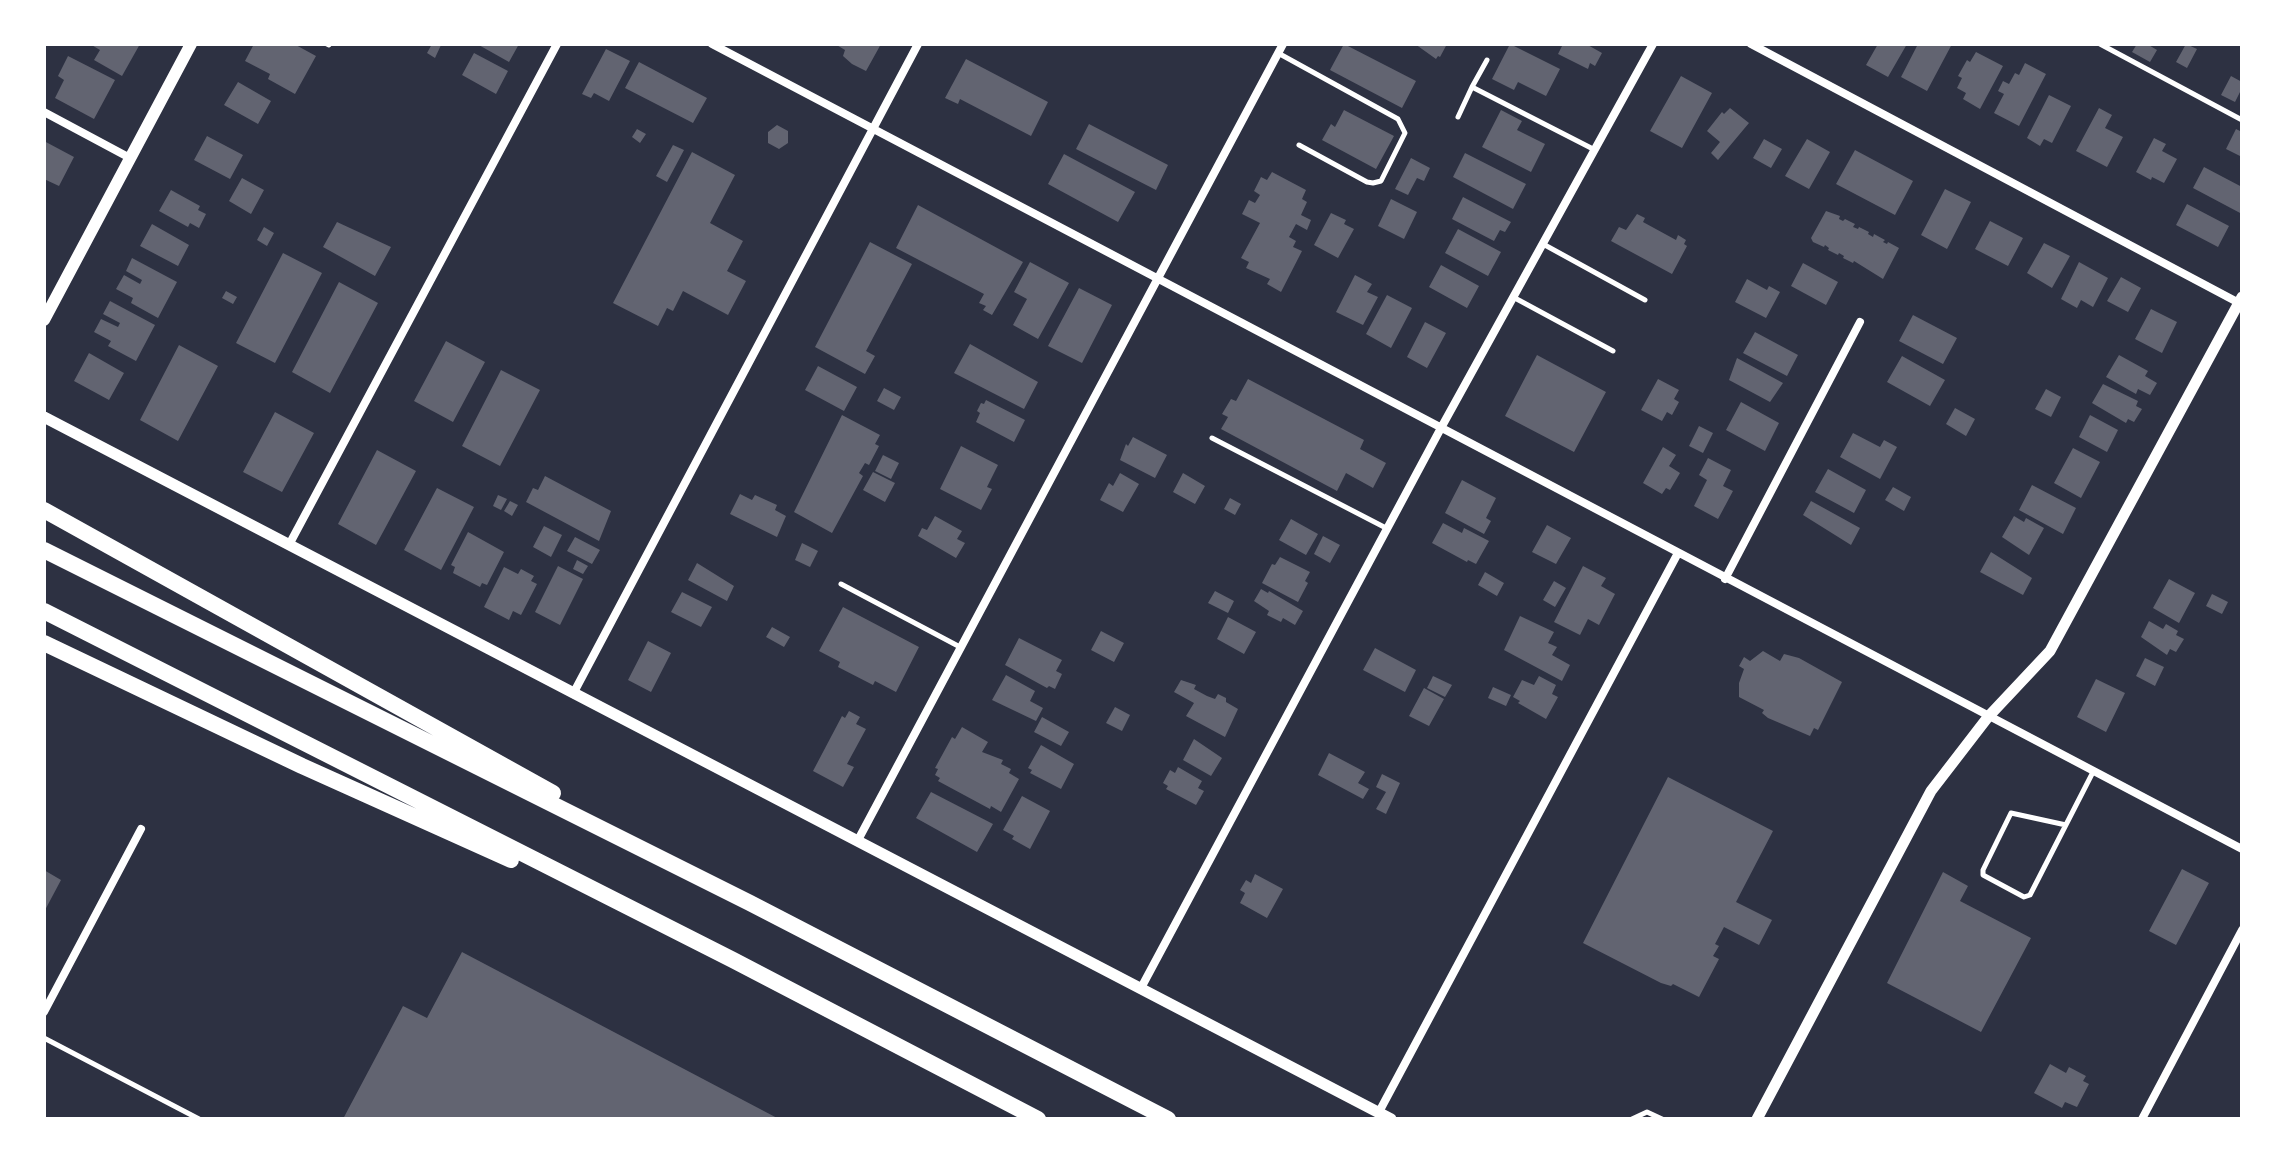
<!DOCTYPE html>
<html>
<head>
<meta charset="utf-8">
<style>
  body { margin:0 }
  #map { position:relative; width:2286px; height:1163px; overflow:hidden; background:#2d3142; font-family:Inter,sans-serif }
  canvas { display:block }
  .frame { position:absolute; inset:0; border:46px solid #fff; pointer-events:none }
</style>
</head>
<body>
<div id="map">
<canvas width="2286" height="1163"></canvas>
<div class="frame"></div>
</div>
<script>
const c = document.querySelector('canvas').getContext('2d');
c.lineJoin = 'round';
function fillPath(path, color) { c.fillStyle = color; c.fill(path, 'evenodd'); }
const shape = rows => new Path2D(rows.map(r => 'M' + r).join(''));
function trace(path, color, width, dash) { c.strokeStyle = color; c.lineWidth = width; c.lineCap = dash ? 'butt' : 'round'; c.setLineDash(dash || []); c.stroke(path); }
const building = shape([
  [90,44,140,44,122,76,94,60,100,50],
  [254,44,294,44,316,56,295,94,268,79,270,74,245,61],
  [432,44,441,45,435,58,427,53],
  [477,44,519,44,509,62],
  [835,44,881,44,866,71,852,64,843,56,845,50],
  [1344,44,1416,81,1402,108,1330,70],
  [1415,44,1447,44,1440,57,1438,56,1436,59],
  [1510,44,1560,69,1546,96,1518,82,1514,90,1492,79],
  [1563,44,1586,44,1602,53,1595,66,1590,63,1588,69,1558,54],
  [1878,44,1907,44,1888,77,1866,65],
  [1918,44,1952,44,1927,91,1901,77],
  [2137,44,2147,44,2157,50,2150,62,2132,52],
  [2186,44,2197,49,2187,68,2176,62],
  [606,49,630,61,609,101,594,93,591,98,582,94],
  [1976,52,2003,66,1980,109,1963,99,1966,93,1957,88,1962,78,1958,76,1967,60,1970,62],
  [474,53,508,71,496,94,462,75],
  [68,56,115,80,94,119,55,98,64,80,58,76],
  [966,59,1048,102,1031,136,960,99,958,104,945,98],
  [639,62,707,98,693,123,625,88],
  [2025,63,2046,74,2019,126,1994,113,2004,94,1998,91,2003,81,2009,84,2015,73,2019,75],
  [1681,76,1712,93,1682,148,1650,131],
  [2231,76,2242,82,2242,88,2235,102,2221,95],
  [238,82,271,101,258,124,224,105],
  [2049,95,2071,106,2052,143,2044,139,2040,146,2027,138],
  [1730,108,1749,123,1718,160,1711,153,1720,142,1707,131,1722,112,1724,114],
  [2099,108,2112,115,2105,128,2123,137,2107,167,2076,151],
  [1344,110,1394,136,1376,169,1322,140,1331,124,1335,127],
  [1501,110,1522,121,1517,130,1545,144,1531,172,1482,147],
  [1089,124,1168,165,1156,190,1076,149],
  [777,125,788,131,788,143,779,149,768,143,768,132],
  [637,129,646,134,640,143,632,137],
  [2236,129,2242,132,2242,157,2226,149],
  [207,136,243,155,230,179,194,160],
  [2154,138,2166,144,2162,151,2177,159,2164,183,2152,177,2151,180,2136,172],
  [1764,139,1782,149,1771,168,1753,158],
  [1807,139,1830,152,1809,189,1785,176],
  [44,141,74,157,59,186,44,179],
  [673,145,684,150,667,182,656,176],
  [1855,150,1913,181,1895,215,1836,184],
  [692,152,735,175,710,223,743,241,727,271,746,281,728,315,683,291,673,311,667,308,658,326,613,303],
  [1465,153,1526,184,1513,209,1453,177],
  [1064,154,1135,192,1118,222,1048,184],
  [1411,158,1430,168,1424,181,1417,178,1408,195,1395,189],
  [2204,167,2242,187,2242,214,2193,188],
  [1272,172,1306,190,1302,199,1307,202,1301,215,1311,220,1307,230,1296,224,1289,237,1296,241,1293,247,1302,251,1281,292,1267,284,1270,279,1246,268,1249,262,1241,258,1260,223,1242,214,1249,200,1255,203,1260,195,1254,191,1261,177,1267,180],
  [242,178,264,190,251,214,229,201],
  [1945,189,1971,202,1947,249,1921,235],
  [171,190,200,206,198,210,206,214,199,228,190,223,188,227,159,211],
  [1463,197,1511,222,1505,232,1500,230,1494,241,1452,219],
  [1391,199,1417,212,1404,239,1378,226],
  [2187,204,2229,226,2218,247,2176,225],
  [918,205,1023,262,992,315,983,310,986,306,979,303,984,294,896,248],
  [1826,211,1840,216,1839,219,1843,221,1845,219,1855,224,1853,227,1858,229,1859,227,1869,232,1868,234,1873,237,1874,234,1885,240,1883,242,1887,244,1888,242,1899,248,1883,279,1854,261,1853,263,1843,258,1844,256,1839,253,1838,255,1828,250,1829,248,1825,245,1824,247,1813,242,1811,238],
  [1331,213,1346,220,1344,224,1354,229,1338,258,1314,245],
  [1637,214,1645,218,1643,222,1676,240,1678,235,1686,240,1684,244,1687,246,1672,274,1611,241,1619,227,1626,230],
  [1990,221,2023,238,2008,266,1975,249],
  [337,222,391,247,375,276,323,247],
  [152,224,189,245,178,266,140,246],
  [264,227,274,233,267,246,257,240],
  [1458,229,1501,252,1488,276,1445,253],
  [870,242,912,264,866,351,875,356,865,374,815,347],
  [2044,243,2070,256,2052,288,2027,273],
  [283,253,322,273,275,363,236,343],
  [132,258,177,282,158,318,131,303,133,298,116,289,124,275,140,284,142,280,126,271],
  [1030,262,1069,283,1038,339,1013,325,1027,299,1014,292],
  [2079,262,2108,278,2093,307,2081,300,2077,308,2061,299],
  [1803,263,1838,282,1826,305,1791,286],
  [1441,265,1479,286,1467,308,1429,287],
  [1355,275,1372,284,1367,292,1378,297,1363,325,1336,312],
  [2121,277,2141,288,2128,312,2107,301],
  [1747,279,1767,290,1769,286,1780,292,1766,318,1735,302],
  [339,282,378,303,330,393,292,372],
  [1079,288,1112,305,1082,363,1048,346],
  [226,291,237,297,233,304,222,298],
  [1387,295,1412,308,1391,348,1366,334],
  [110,301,155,325,136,361,108,346,111,341,94,332,101,319,118,327,120,323,103,314],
  [2151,309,2177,322,2162,353,2135,339],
  [1913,315,1957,338,1943,364,1899,341],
  [1425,322,1446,333,1427,368,1407,357],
  [1755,332,1798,355,1787,376,1743,353],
  [446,341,485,362,453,422,414,401],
  [970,344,1038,382,1024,409,954,373],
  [179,345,218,366,178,441,140,420],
  [89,353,124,373,109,400,74,381],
  [1537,355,1606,392,1574,452,1505,416],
  [2119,355,2148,371,2145,376,2157,383,2150,395,2138,389,2136,394,2106,377],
  [1902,356,1945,380,1930,406,1887,382],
  [1737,358,1783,383,1770,402,1729,380],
  [818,366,857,387,844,411,805,390],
  [501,370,540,390,500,466,462,446],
  [1248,379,1364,440,1360,449,1386,463,1373,488,1346,473,1337,491,1221,429,1228,417,1222,414,1231,399,1236,401],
  [1658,379,1679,390,1674,399,1679,402,1672,415,1667,412,1662,421,1641,410],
  [2103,384,2138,401,2136,406,2142,409,2134,422,2128,419,2126,423,2092,403],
  [884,388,901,397,894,410,877,401],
  [2046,389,2061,397,2051,417,2035,409],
  [986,400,1025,420,1014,442,976,422,980,413,977,411,981,403,984,404],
  [1741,402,1779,423,1765,451,1726,430],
  [1955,408,1975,419,1966,436,1946,424],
  [275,412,314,433,282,492,243,472],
  [842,415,880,435,875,444,879,446,869,465,865,463,859,473,863,476,832,533,794,512],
  [2090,415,2118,430,2107,452,2079,437],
  [1699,426,1713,433,1703,453,1689,446],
  [1853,433,1880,447,1884,440,1897,447,1880,479,1840,457],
  [1133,437,1167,455,1155,478,1120,460,1126,444,1128,446],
  [961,446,998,465,987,487,992,489,981,510,940,489],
  [1663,447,1676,455,1669,466,1680,473,1670,490,1666,488,1662,494,1643,483],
  [2073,448,2100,462,2081,498,2054,483],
  [377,450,416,471,376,545,338,524],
  [883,455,899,463,891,479,875,471],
  [1708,458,1731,470,1723,486,1733,491,1718,519,1694,506,1707,480,1699,475],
  [1828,469,1866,490,1854,513,1815,492],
  [873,472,895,483,885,502,863,490],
  [1120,473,1139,484,1123,512,1100,500,1109,483,1113,486],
  [1183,473,1205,486,1195,504,1173,492],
  [545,476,611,511,599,541,526,502,533,488,538,490],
  [1462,480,1496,498,1486,518,1491,521,1484,534,1445,513],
  [2032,485,2076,508,2063,534,2019,510],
  [1893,487,1911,497,1904,511,1885,500],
  [437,488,474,507,441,570,404,550],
  [740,494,752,500,755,495,777,505,775,510,786,516,777,537,730,514],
  [498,495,507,499,501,510,493,506],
  [1230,498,1241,504,1235,515,1224,509],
  [510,501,518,505,512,516,504,511],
  [1811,501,1860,528,1851,545,1803,515],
  [935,516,962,531,957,539,965,543,956,558,918,536,922,528,927,530],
  [2014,516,2024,522,2026,518,2044,528,2029,555,2002,537],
  [1291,519,1318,534,1306,555,1279,540],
  [1443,523,1462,533,1464,528,1489,541,1476,564,1468,560,1467,562,1432,543],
  [1547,525,1571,538,1556,564,1532,552],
  [544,526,562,535,551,557,533,547],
  [468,532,504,552,487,585,482,583,480,587,453,573,455,567,451,565],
  [1323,536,1340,545,1330,563,1314,554],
  [575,537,600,550,592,564,567,551],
  [802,543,818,551,810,567,795,560],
  [1991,552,2032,578,2023,595,1980,572],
  [1280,557,1310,572,1305,581,1308,583,1298,602,1262,583,1272,564,1275,565],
  [577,560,588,566,583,574,573,569],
  [697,563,734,586,727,601,688,580],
  [558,566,583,579,560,625,535,612],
  [1583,566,1606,578,1601,586,1615,594,1599,625,1588,619,1580,635,1554,622],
  [504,567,518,574,521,569,534,576,531,581,537,584,521,615,513,611,509,620,484,607],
  [1485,572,1504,583,1497,596,1478,585],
  [2169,579,2195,593,2179,623,2153,608],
  [1554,581,1566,588,1555,607,1543,600],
  [1261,589,1268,593,1269,591,1303,611,1295,625,1283,618,1281,622,1267,615,1269,611,1254,601],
  [1215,591,1234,601,1228,613,1208,603],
  [682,592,712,607,701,627,671,612],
  [2212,594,2228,602,2222,614,2206,606],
  [843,607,919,647,896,692,875,681,873,685,838,667,840,662,819,651],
  [1520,616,1554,632,1548,643,1557,647,1552,655,1570,665,1562,681,1504,650],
  [1228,617,1256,632,1244,654,1217,639],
  [2149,621,2163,629,2166,624,2178,631,2176,635,2184,639,2176,652,2170,649,2167,655,2141,637],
  [772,627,790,637,784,647,766,637],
  [1101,631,1124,643,1114,662,1091,650],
  [1019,638,1062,660,1056,671,1062,674,1055,689,1049,686,1047,688,1005,665],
  [648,641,671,653,651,692,628,680],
  [1375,648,1416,670,1405,692,1363,670],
  [1763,651,1780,661,1784,654,1799,658,1842,682,1818,730,1814,728,1810,736,1768,718,1762,713,1764,710,1739,697,1739,683,1744,669,1739,666,1744,657,1750,661],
  [2145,658,2164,667,2155,686,2136,676],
  [1006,675,1035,691,1030,701,1043,708,1036,721,992,700],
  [1433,676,1452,685,1445,697,1427,688],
  [1539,676,1556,685,1552,694,1558,697,1546,719,1518,703,1520,701,1513,697,1522,680,1534,685],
  [2096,679,2125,693,2106,732,2077,717],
  [1181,680,1196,685,1194,689,1207,696,1215,699,1218,694,1226,698,1226,702,1238,709,1225,737,1186,716,1194,703,1174,692],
  [1493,687,1511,695,1506,706,1488,698],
  [1424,688,1444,699,1429,726,1409,716],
  [1115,707,1130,715,1122,731,1106,723],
  [849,711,860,717,856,724,866,729,847,764,854,767,843,787,813,771,842,716,845,718],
  [1042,717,1069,732,1061,746,1034,732],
  [962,727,988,742,982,752,1003,760,1001,764,1011,769,1009,773,1019,779,1001,812,991,806,990,809,938,781,940,778,935,775,938,769,935,768,952,737,955,739],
  [1194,739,1222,758,1211,776,1183,760],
  [1041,745,1074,764,1061,789,1030,773,1032,770,1028,768],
  [1329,753,1365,772,1358,783,1369,789,1363,799,1318,775],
  [1178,767,1202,781,1198,788,1204,791,1196,805,1166,789,1168,786,1163,783,1170,770,1175,773],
  [1382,774,1400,783,1386,814,1376,809,1386,792,1376,787],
  [1668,777,1773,831,1736,902,1772,920,1759,945,1724,927,1715,944,1719,946,1713,956,1719,959,1699,997,1673,984,1671,986,1661,983,1583,943],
  [931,792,993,824,977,852,916,818],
  [1022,796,1050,811,1030,849,1012,839,1014,836,1003,830],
  [2182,869,2209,883,2176,945,2149,931],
  [44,870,61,880,44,912],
  [1943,872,1968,886,1960,901,2031,938,1981,1032,1887,983],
  [1255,874,1283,889,1267,918,1240,903,1245,893,1240,890,1246,880,1251,883],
  [462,952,779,1119,343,1119,403,1006,427,1018],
  [2050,1064,2066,1073,2069,1067,2086,1076,2083,1081,2089,1084,2077,1107,2065,1102,2062,1108,2034,1093]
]);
const service = shape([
  [327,44,329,45],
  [2100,44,2242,120],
  [1278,53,1398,119,1405,133,1381,181,1373,183,1367,182,1299,145],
  [1487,60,1472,87,1595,150],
  [1458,117,1472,87],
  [1543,244,1645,300],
  [1513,297,1613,351],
  [1212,438,1386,528],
  [841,584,960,647],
  [2066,825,2011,813,1983,870,1983,875,2024,897,2030,895,2093,772],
  [44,1038,199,1119],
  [1632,1119,1647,1112,1662,1119]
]);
const minor = shape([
  [712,44,2242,849],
  [1751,44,2241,304],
  [44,112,130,158],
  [290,543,557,44],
  [1725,579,1860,322],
  [573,694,918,44],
  [858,840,1283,44],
  [1141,988,1441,428,1653,44],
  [44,1012,141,829],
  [1379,1112,1678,553],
  [2142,1119,2242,930]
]);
const tertiary = shape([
  [44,417,1391,1119],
  [1757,1119,1931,791,1988,717,2050,651,2242,297]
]);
const secondary = shape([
  [44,320,191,44]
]);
const motorway = shape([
  [44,510,553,793],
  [44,550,750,903,1168,1119],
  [44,611,733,960,1038,1119],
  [44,643,302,766,511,860]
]);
fillPath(building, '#626471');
trace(service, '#fff', 5);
trace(minor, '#fff', 8);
trace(tertiary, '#fff', 11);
trace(secondary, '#fff', 12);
trace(motorway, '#fff', 16);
</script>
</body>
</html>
